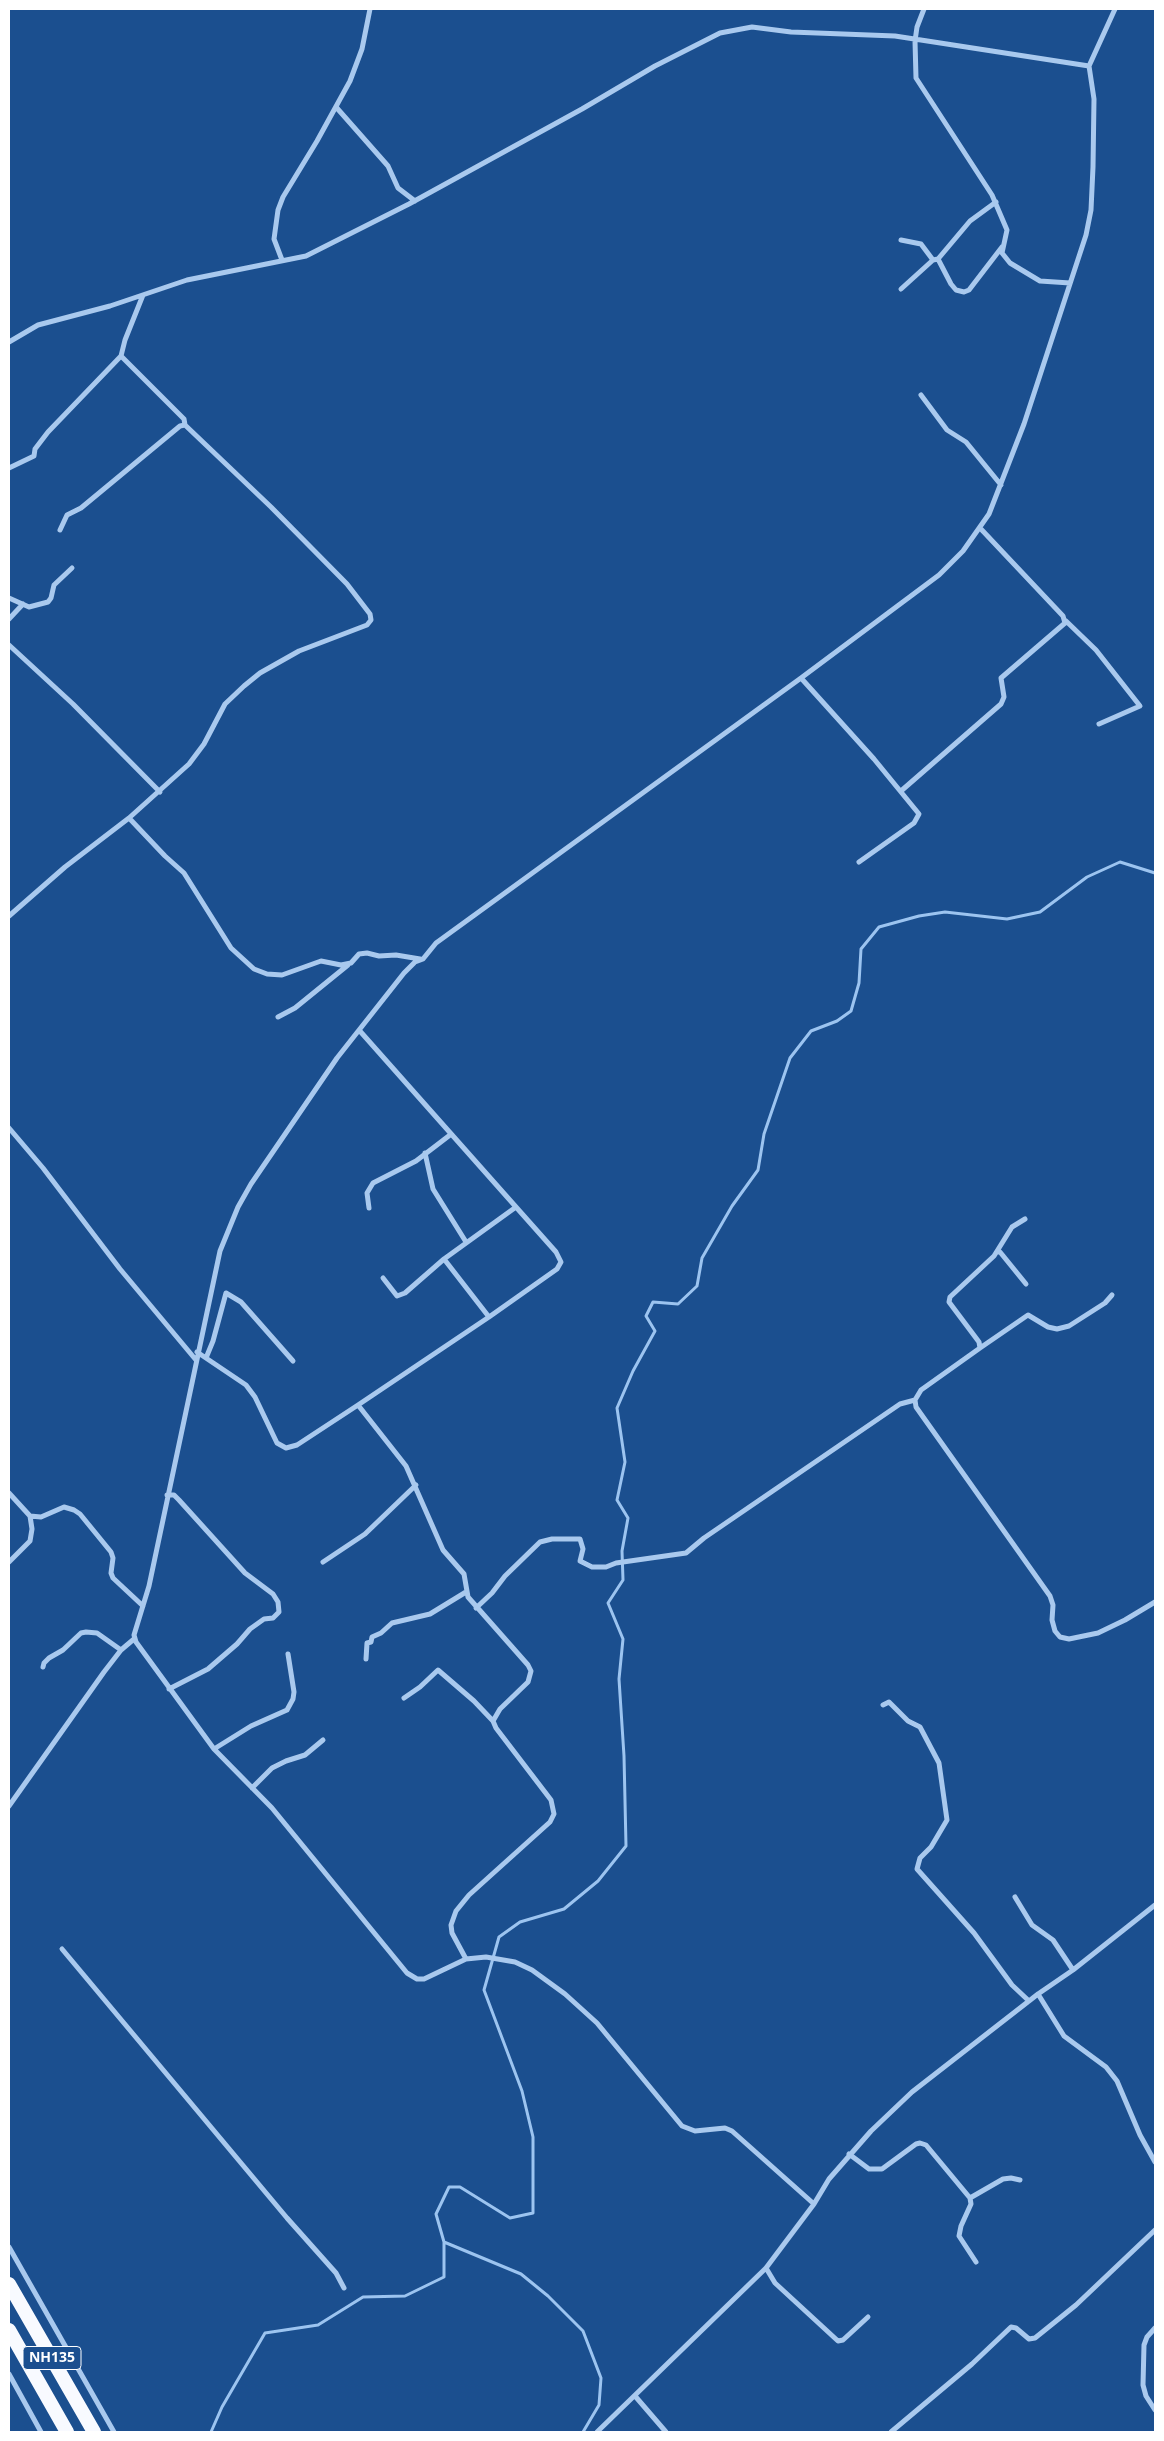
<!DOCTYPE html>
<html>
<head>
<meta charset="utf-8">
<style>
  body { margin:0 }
  #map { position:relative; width:1164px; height:2441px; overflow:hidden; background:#1b4f8f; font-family:"Noto Sans",sans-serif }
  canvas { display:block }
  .frame { position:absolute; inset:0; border:10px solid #fff; pointer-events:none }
</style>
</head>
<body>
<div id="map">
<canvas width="1164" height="2441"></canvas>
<div class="frame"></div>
</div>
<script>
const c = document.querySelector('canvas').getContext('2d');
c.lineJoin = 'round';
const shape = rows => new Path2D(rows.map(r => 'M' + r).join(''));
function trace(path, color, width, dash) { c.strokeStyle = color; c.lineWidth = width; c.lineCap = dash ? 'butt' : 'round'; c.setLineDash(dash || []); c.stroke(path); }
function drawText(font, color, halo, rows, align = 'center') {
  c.font = font + ' "Noto Sans",sans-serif'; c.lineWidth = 5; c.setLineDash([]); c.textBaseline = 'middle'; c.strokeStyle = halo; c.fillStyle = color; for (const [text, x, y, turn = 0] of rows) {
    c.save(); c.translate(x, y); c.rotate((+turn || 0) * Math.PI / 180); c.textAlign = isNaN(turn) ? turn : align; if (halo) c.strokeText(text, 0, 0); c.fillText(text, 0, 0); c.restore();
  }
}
const stream = shape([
  [444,2242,521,2274,548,2296,583,2331,601,2378,599,2405,583,2432],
  [211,2432,222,2407,265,2333,318,2325,363,2297,405,2296,444,2277,444,2242,436,2214,449,2187,460,2187,510,2218,533,2213,533,2137,522,2091,484,1990,499,1937,520,1922,564,1909,598,1881,626,1846,624,1756,619,1679,623,1639,608,1603,623,1580,622,1551,628,1518,617,1500,625,1462,617,1408,633,1371,655,1331,646,1316,653,1302,678,1304,697,1286,702,1258,732,1206,758,1170,764,1134,790,1058,811,1031,837,1021,851,1011,859,983,861,949,879,927,919,916,945,912,1007,919,1040,912,1087,877,1120,862,1155,873]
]);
const minor = shape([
  [924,9,917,27,915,41,916,78,992,195,1007,230,1002,253,1010,263,1040,281,1070,283],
  [336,107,388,166,398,188,415,201],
  [901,240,921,244,933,260,938,259,970,221,996,202],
  [938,259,951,284,956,290,964,292,969,290,1002,247],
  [282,260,274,239,278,210,283,197,317,141,350,81,362,49,370,9],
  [901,289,933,260],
  [9,342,38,325,110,306,187,280,306,256,409,204,582,109,655,66,720,33,752,27,791,32,895,36,1089,66],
  [921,395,947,430,966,442,1001,485],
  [9,468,34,456,35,449,48,432,121,356,125,340,143,295],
  [60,530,67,515,81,508,180,426,185,425,184,419,121,356],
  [9,598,29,607,48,602,51,598,54,585,72,568],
  [9,619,23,604],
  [1066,621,1096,650,1140,706,1099,724],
  [9,645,73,704,160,792],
  [801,678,874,759,919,814,914,823,859,862],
  [901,791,1001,704,1004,697,1001,678,1065,623,1063,616,980,528],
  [129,818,189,764,204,744,225,704,244,686,260,673,299,651,367,625,371,620,370,614,347,584,271,507,185,425],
  [9,916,65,867,129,818,165,856,184,873,231,948,254,969,267,974,282,975,321,961,341,965,351,963,359,954,367,953,379,956,396,955,420,959],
  [278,1017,295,1008,348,965],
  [9,1128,43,1168,120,1269,196,1360],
  [425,1153,433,1189,466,1242],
  [369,1208,367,1193,373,1183,416,1161,450,1135],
  [1025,1219,1012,1227,994,1256,950,1297,949,1302,979,1342,980,1348,921,1390,915,1400,916,1407,1050,1596,1053,1605,1052,1620,1055,1631,1060,1637,1069,1639,1098,1633,1125,1620,1155,1602],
  [997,1252,1000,1252,1026,1284],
  [383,1278,397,1296,405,1293,444,1259],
  [489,1317,444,1259,516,1207],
  [980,1348,1028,1315,1048,1327,1057,1329,1069,1326,1105,1303,1112,1295],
  [197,1352,246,1385,255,1397,277,1443,286,1448,297,1445,358,1405,406,1466,443,1550,464,1574,468,1597,528,1665,531,1671,528,1682,500,1709,493,1721,496,1728,551,1800,554,1814,550,1822,469,1895,456,1911,451,1925,452,1933,466,1959],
  [206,1358,213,1341,226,1293,241,1302,293,1361],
  [358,1405,489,1317,557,1269,561,1262,556,1252,516,1207,359,1030],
  [9,1493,30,1516,41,1517,64,1507,74,1510,80,1514,111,1552,113,1558,111,1573,113,1578,143,1606],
  [167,1495,174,1495,179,1500,245,1573,273,1594,278,1602,279,1612,273,1618,264,1619,250,1629,237,1644,208,1669,169,1689],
  [9,1562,30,1541,32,1529,30,1516],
  [323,1562,365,1534,416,1485],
  [476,1608,492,1593,505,1576,540,1542,552,1539,580,1539,583,1549,580,1561,592,1567,606,1567,616,1563,686,1553,704,1538,900,1404,915,1400],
  [366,1659,367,1643,371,1642,372,1637,381,1633,392,1623,430,1614,466,1592],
  [43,1667,44,1663,49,1658,63,1650,81,1633,86,1632,97,1633,121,1650],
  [404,1698,420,1687,438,1670,474,1701,493,1721],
  [883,1705,889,1702,908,1721,920,1727,939,1763,947,1820,931,1847,920,1858,917,1869,974,1933,1012,1985,1029,2001],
  [214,1749,251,1726,287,1710,293,1699,294,1692,288,1654],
  [252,1788,272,1768,286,1761,305,1755,323,1740],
  [9,1806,104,1672,121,1650,134,1639],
  [1015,1897,1032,1925,1053,1940,1073,1970],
  [62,1949,287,2218,336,2273,344,2288],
  [1038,1994,1064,2036,1106,2067,1117,2081,1140,2135,1155,2162],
  [849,2154,869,2169,882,2169,916,2144,920,2143,926,2145,970,2198,971,2204,961,2226,959,2236,976,2262],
  [970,2198,1003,2179,1011,2178,1020,2180],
  [814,2204,732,2131,725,2128,695,2131,682,2126,597,2023,565,1994,532,1970,515,1962,486,1957,466,1959,424,1979,417,1979,407,1973,272,1808,214,1749,136,1642,134,1635,149,1586,220,1251,238,1207,251,1184,337,1058,404,973,415,962,423,959,436,943,801,678,939,575,963,551,989,514,1024,424,1086,235,1091,210,1093,167,1094,99,1089,66,1115,9],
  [9,2247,114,2432],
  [766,2268,775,2283,838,2341,843,2340,868,2317],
  [1155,2328,1147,2337,1144,2345,1143,2385,1146,2396,1155,2410],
  [9,2374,41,2432],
  [635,2396,666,2432],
  [597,2432,766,2268,814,2204,829,2179,871,2131,912,2092,1038,1994,1073,1970,1155,1905],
  [891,2432,972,2364,1011,2327,1016,2328,1029,2339,1035,2338,1076,2305,1155,2230]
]);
const trunk = shape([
  [9,2284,94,2432],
  [9,2330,67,2432]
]);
const shields = [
  [52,2358,58]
];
const shieldNames = [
  ["NH135",52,2358]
];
trace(stream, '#9cc4f0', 3);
trace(minor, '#a9c9ee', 5);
trace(trunk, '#f8faff', 14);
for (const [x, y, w] of shields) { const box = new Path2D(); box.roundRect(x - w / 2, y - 11.5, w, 23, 4); c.fillStyle = '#1b4f8f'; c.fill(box); trace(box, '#fff', 1); }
drawText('bold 14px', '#fff', null, shieldNames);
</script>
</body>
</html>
